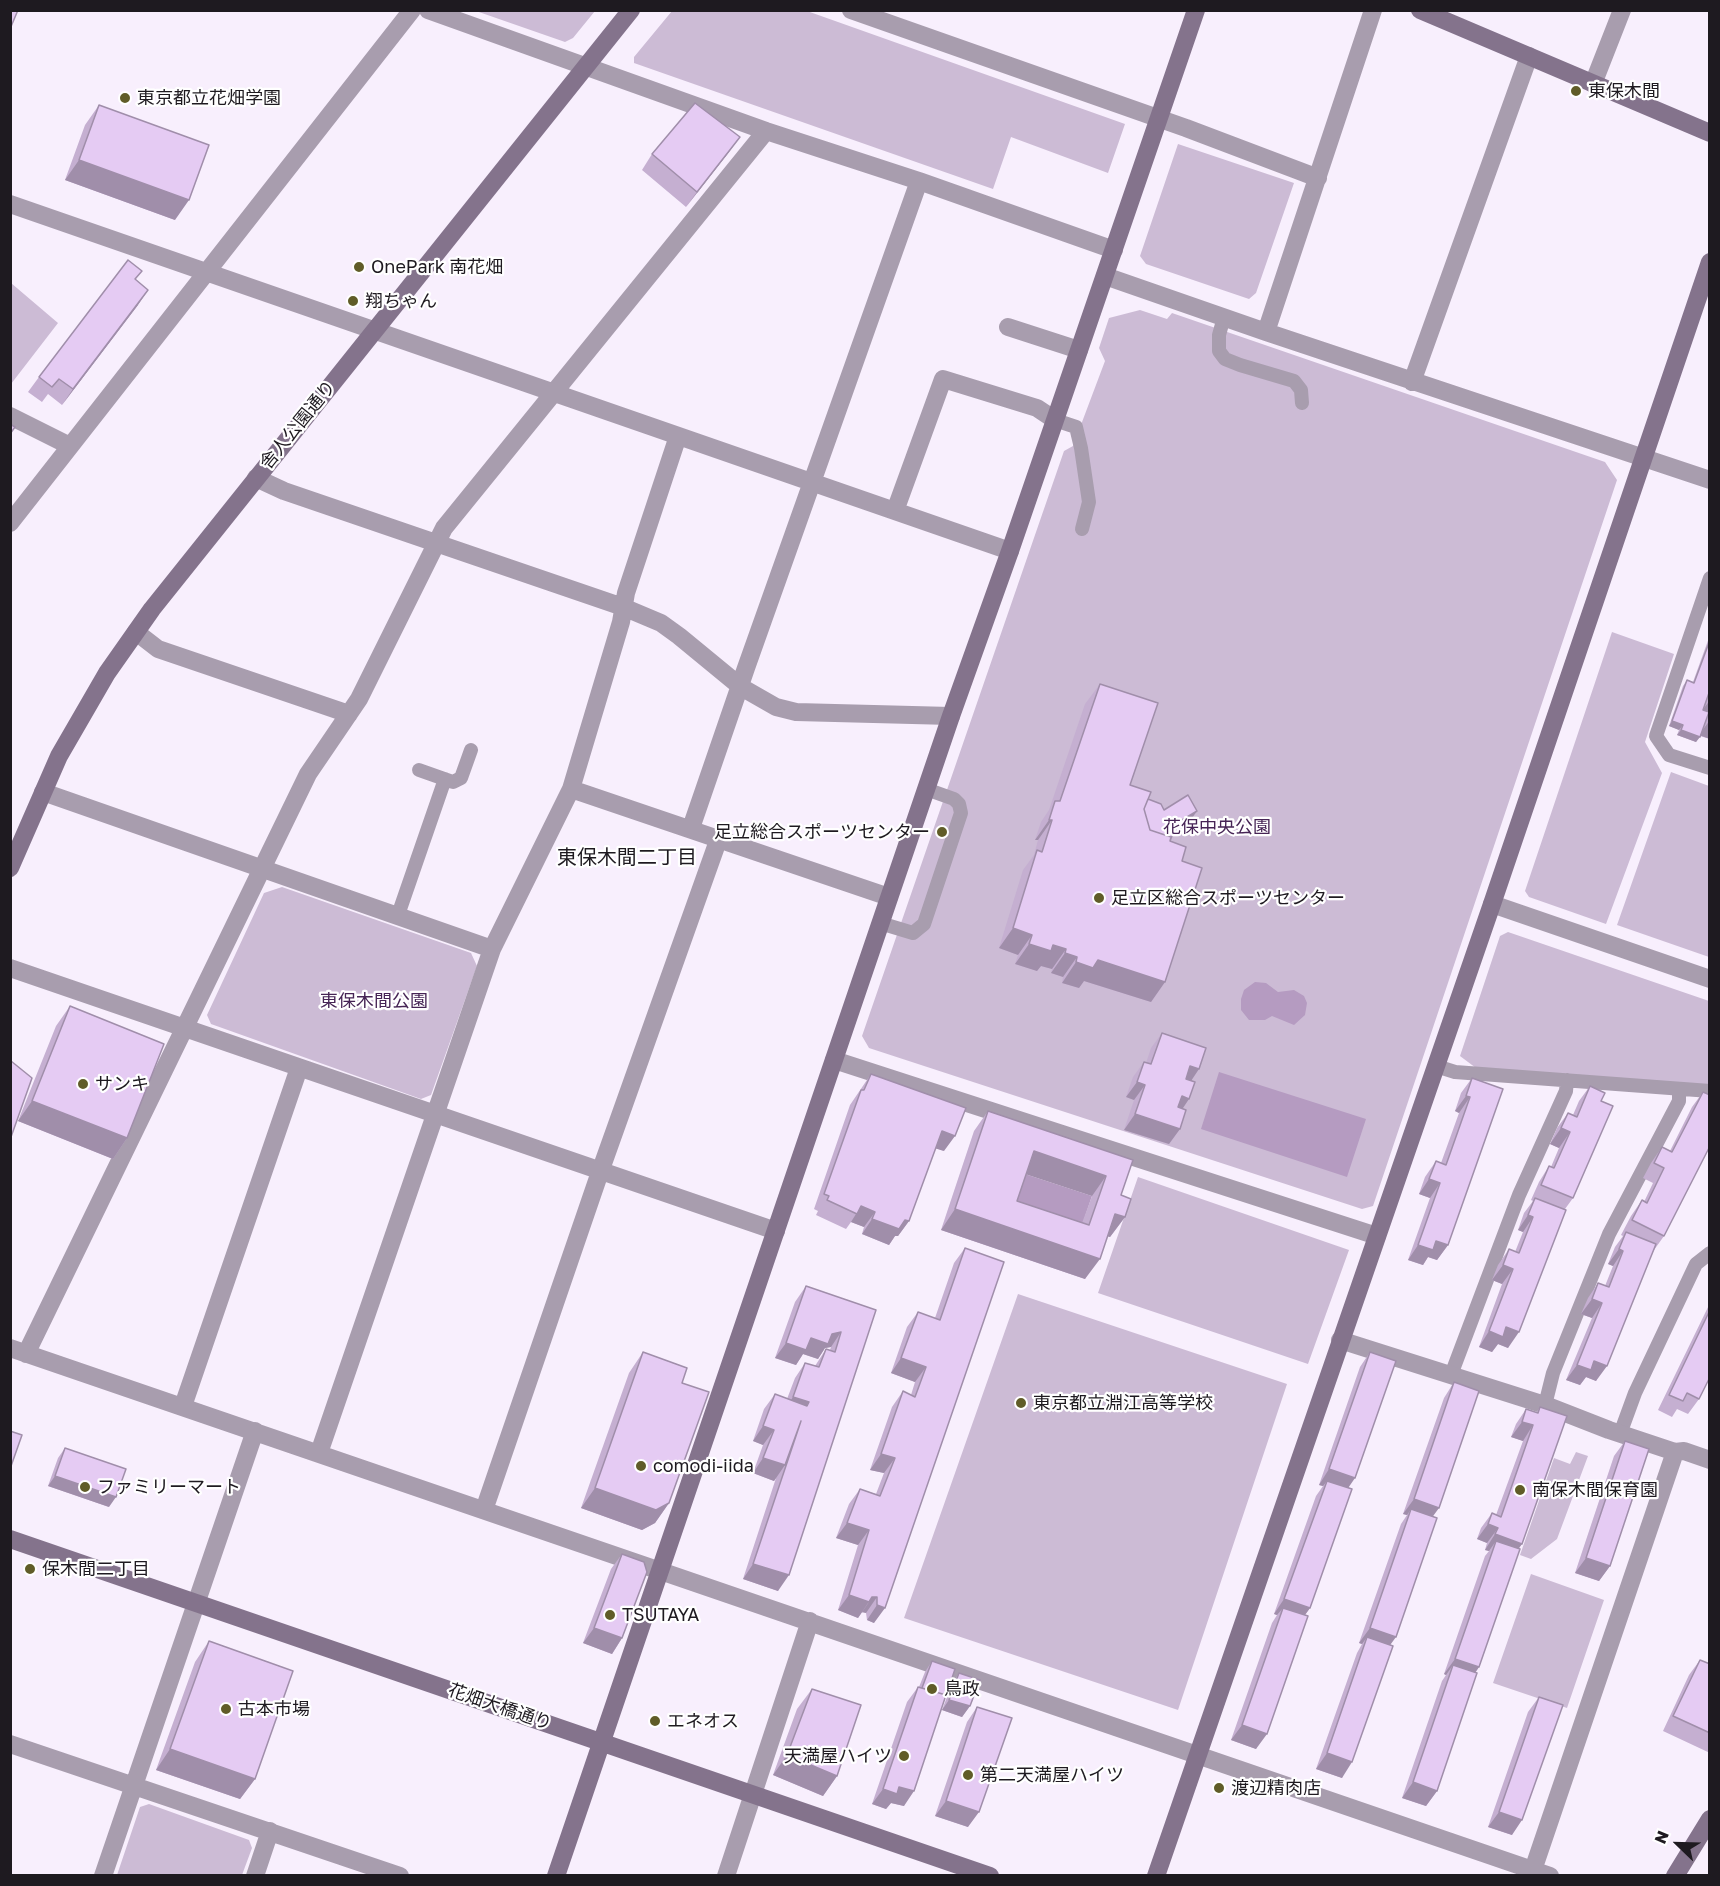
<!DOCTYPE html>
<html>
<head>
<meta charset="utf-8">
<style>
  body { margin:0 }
  #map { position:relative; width:1720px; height:1886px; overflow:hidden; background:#f8effd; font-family:"Golos Text",sans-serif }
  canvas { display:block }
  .frame { position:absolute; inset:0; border:12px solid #1e1a20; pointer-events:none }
  .north { position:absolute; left:1648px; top:1814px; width:60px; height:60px; -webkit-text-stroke:4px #fff; paint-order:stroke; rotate:293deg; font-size:16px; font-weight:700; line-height:24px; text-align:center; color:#1e1a20 }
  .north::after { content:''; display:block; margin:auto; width:21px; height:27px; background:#1e1a20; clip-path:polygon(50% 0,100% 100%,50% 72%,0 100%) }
</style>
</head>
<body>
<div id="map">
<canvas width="1720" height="1886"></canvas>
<div class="frame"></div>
<div class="north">N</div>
</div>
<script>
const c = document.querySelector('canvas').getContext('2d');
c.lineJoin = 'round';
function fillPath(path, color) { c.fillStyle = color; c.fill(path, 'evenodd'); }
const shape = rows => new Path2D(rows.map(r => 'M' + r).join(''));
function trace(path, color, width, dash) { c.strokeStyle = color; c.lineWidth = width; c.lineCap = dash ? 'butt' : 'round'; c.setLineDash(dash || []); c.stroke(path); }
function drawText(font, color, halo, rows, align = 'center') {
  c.font = font + ' "Golos Text","Noto Sans JP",sans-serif'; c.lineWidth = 4.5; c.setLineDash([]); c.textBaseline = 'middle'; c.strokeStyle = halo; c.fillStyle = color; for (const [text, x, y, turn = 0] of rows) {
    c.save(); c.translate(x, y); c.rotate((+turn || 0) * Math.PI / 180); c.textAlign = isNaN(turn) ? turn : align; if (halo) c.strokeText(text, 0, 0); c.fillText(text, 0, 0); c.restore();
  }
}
const green = shape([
  [476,11,595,11,573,38,565,42],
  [672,11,807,11,1125,124,1108,173,1011,137,993,189,634,63,634,57],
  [1178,144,1294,183,1256,293,1249,299,1146,264,1140,256],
  [11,283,58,323,11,384],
  [1140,310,1167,319,1172,313,1605,462,1617,480,1373,1206,1362,1209,869,1048,862,1036,1064,451,1073,446,1105,361,1099,348,1109,318],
  [1612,632,1674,654,1645,742,1662,773,1606,924,1529,897,1525,891],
  [1671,772,1709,786,1709,957,1617,925],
  [282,887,471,953,477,966,431,1095,421,1099,211,1024,207,1015,264,893],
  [1508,932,1709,1001,1709,1088,1476,1068,1460,1056,1500,936],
  [1138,1177,1349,1250,1308,1364,1098,1293],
  [1018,1294,1287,1384,1178,1710,904,1618],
  [1576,1452,1588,1456,1557,1539,1531,1559,1520,1555,1554,1458,1570,1464],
  [1531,1574,1604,1600,1567,1708,1493,1683],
  [149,1804,249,1840,252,1848,242,1875,117,1875,140,1807]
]);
const water = shape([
  [1255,982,1266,983,1278,992,1294,990,1304,996,1307,1003,1305,1015,1294,1025,1272,1016,1265,1020,1249,1020,1241,1010,1241,999,1244,990],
  [1219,1072,1366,1119,1347,1177,1201,1129],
  [1019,1172,1092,1196,1075,1246,1003,1221]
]);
const lane = shape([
  [1224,317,1219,335,1219,351,1225,359,1240,365,1294,381,1301,390,1302,403],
  [1055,420,1076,427,1081,448,1089,502,1082,529],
  [1710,578,1656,736,1669,755,1710,768],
  [419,770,453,782,461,778,471,750],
  [398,915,445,779],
  [880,923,913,933,924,924,961,813,959,804,954,799,926,789],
  [1436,1066,1455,1072,1710,1091],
  [1451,1375,1519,1195,1566,1091,1567,1080],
  [1545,1405,1553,1373,1609,1234,1679,1101,1679,1089],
  [1620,1434,1635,1393,1696,1264,1710,1253]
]);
const street = shape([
  [428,10,766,131,919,181,1114,250],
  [851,10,1186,128,1318,178],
  [1593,84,1622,10],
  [10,204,1010,551],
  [1105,276,1266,332,1710,480],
  [1008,327,1079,350],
  [1266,332,1373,10],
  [1412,382,1529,56],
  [10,416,70,446],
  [256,478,284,491,623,607,661,623,679,636,741,687,776,707,796,712,951,716],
  [895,511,943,379,1037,408,1055,420],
  [10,523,412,10],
  [136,632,158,649,349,714],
  [571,789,889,897],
  [43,792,492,949],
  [691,828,746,668,919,181],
  [1492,904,1710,979],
  [10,968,776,1231],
  [834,1060,1377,1236],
  [1340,1340,1545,1405,1609,1430,1675,1452,1684,1451,1710,1460],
  [10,1348,1550,1876],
  [26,1354,308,774,359,699,444,528,766,131],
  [183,1406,299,1068],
  [319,1453,492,949,571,789,621,622,626,593,678,436],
  [484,1510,600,1172,719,838],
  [10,1744,400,1876],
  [1533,1870,1675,1452],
  [103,1876,255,1431],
  [255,1876,270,1831],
  [726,1876,810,1621]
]);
const secondary = shape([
  [1420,10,1710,133],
  [10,868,59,756,107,673,152,609,631,10],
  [10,1539,990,1876],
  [556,1876,951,716,1010,551,1196,10],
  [1156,1876,1492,904,1710,262],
  [1675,1876,1710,1819]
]);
const wall = shape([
  [99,105,175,220,65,180,85,125],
  [729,152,686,207,642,170,652,154],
  [142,271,135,280,138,305,62,405,48,394,42,402,28,392,39,377],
  [1710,635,1710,739,1700,736,1696,742,1677,735,1679,730,1669,726,1683,686,1687,680,1693,682],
  [1100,684,1130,785,1164,810,1190,821,1174,831,1170,841,1182,861,1165,982,1151,1002,1084,981,1079,988,1062,983,1063,977,1051,973,1052,969,1041,966,1037,971,1015,964,1018,955,999,948,1023,870,1034,855,1038,840,1035,840,1041,822,1049,810,1085,704],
  [70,1006,127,1138,113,1159,18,1121,56,1026],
  [1162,1033,1191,1080,1182,1109,1180,1129,1169,1144,1124,1130,1134,1100,1126,1097,1133,1077,1144,1062,1146,1063,1151,1048],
  [871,1074,944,1151,935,1148,909,1221,898,1236,895,1236,889,1245,862,1234,864,1227,851,1222,846,1229,816,1215,818,1211,814,1209,850,1105],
  [1472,1078,1503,1089,1448,1245,1437,1260,1428,1257,1423,1265,1408,1260,1430,1198,1419,1194,1425,1177,1436,1161,1441,1163,1459,1113,1455,1111,1461,1093],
  [1590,1086,1601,1101,1573,1198,1565,1209,1508,1348,1498,1344,1492,1352,1479,1347,1502,1284,1492,1280,1498,1265,1509,1249,1515,1252,1523,1232,1518,1230,1524,1213,1533,1201,1531,1200,1539,1182,1549,1166,1551,1167,1559,1148,1550,1144,1557,1128,1568,1113,1573,1115,1579,1101],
  [1703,1092,1664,1236,1654,1250,1596,1381,1586,1377,1580,1385,1566,1380,1592,1318,1581,1314,1588,1298,1598,1283,1605,1286,1613,1266,1608,1264,1615,1247,1623,1236,1621,1235,1631,1216,1642,1200,1644,1202,1653,1183,1643,1178,1651,1163,1662,1147,1670,1151,1692,1107],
  [988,1111,1133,1160,1121,1195,1125,1217,1110,1237,1107,1236,1085,1279,941,1230,974,1131],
  [1026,1174,1092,1196,1082,1223,1017,1201],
  [965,1248,874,1623,867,1620,866,1613,862,1612,858,1618,838,1610,858,1545,836,1538,849,1504,860,1489,876,1494,884,1473,870,1470,892,1407,903,1391,911,1395,915,1382,891,1373,907,1327,918,1312,935,1318,954,1263],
  [806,1286,876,1310,778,1591,743,1579,776,1478,774,1481,753,1473,763,1445,753,1441,764,1409,775,1394,787,1399,795,1378,805,1363,815,1366,826,1349,830,1350,831,1347,825,1348,818,1359,803,1354,796,1365,775,1358,795,1302],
  [1710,1303,1710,1377,1699,1399,1688,1414,1677,1409,1672,1417,1658,1410],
  [643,1352,682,1383,669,1503,655,1523,642,1530,581,1508,629,1373],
  [1370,1352,1348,1488,1310,1608,1305,1615,1256,1749,1231,1740,1272,1623,1277,1615,1274,1614,1316,1496,1323,1486,1319,1485,1360,1367],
  [1454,1382,1433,1516,1390,1645,1342,1778,1316,1769,1357,1653,1362,1644,1359,1643,1401,1524,1407,1515,1403,1514,1444,1398],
  [1540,1407,1522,1544,1518,1549,1479,1667,1475,1673,1437,1791,1426,1806,1402,1798,1442,1681,1446,1675,1444,1674,1485,1556,1489,1551,1485,1550,1487,1543,1477,1539,1481,1528,1492,1513,1496,1515,1523,1441,1511,1437,1516,1424,1526,1409,1536,1413],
  [1625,1441,1610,1566,1599,1581,1575,1573,1614,1456],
  [65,1448,109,1507,48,1486,58,1458],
  [622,1554,622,1638,612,1654,583,1643,611,1569],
  [209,1641,255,1779,240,1799,156,1770,195,1662],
  [1700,1660,1710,1664,1710,1753,1663,1731,1689,1675],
  [932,1661,904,1806,891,1803,886,1809,872,1804,907,1702,918,1687,919,1687,925,1672],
  [959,1673,970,1706,962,1717,942,1710,952,1684],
  [812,1689,837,1776,823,1796,773,1775,797,1709],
  [1539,1697,1512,1835,1488,1827,1528,1712],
  [977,1707,968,1827,935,1816,967,1722]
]);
const shadedWall = shape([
  [740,137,729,152,686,207,697,192],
  [79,160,189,200,175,220,65,180],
  [148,290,138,305,62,405,73,389],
  [1710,700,1710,711,1705,717,1699,715],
  [1710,720,1710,739,1699,735],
  [1672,721,1683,725,1679,730,1669,726],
  [1681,730,1700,737,1696,742,1677,735],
  [1197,811,1190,821,1165,836,1172,826],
  [1049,820,1052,820,1038,840,1035,840],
  [1013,928,1032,935,1018,955,999,948],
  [1029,944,1053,945,1066,949,1052,969,1041,966,1037,971,1015,964],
  [1065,953,1077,957,1063,977,1051,973],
  [1098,960,1165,982,1151,1002,1084,981,1079,988,1062,983,1076,962],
  [1190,1066,1199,1069,1189,1084,1180,1081],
  [1137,1082,1145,1085,1134,1100,1126,1097],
  [1182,1096,1189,1099,1179,1114,1171,1111],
  [1466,1096,1470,1097,1459,1113,1455,1111],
  [32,1101,127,1138,113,1159,18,1121],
  [1135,1114,1180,1129,1169,1144,1124,1130],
  [1561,1128,1570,1132,1559,1148,1550,1144],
  [942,1131,955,1136,944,1151,931,1147],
  [1034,1151,1106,1176,1092,1196,1019,1172],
  [1429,1179,1440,1183,1430,1198,1419,1194],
  [861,1206,875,1212,864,1227,851,1222],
  [955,1209,1100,1259,1085,1279,941,1230],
  [1115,1214,1125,1217,1110,1237,1101,1234],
  [1528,1215,1533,1217,1523,1232,1518,1230],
  [872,1219,905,1220,909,1221,898,1236,895,1236,889,1245,862,1234],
  [1436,1241,1448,1245,1437,1260,1428,1257,1423,1265,1408,1260,1418,1245],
  [1619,1249,1623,1251,1613,1266,1608,1264],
  [1503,1265,1513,1269,1502,1284,1492,1280],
  [1592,1299,1602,1303,1592,1318,1581,1314],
  [1506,1327,1519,1332,1508,1348,1498,1344,1492,1352,1479,1347,1489,1331],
  [841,1332,831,1347,825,1348,818,1359,803,1354,796,1365,775,1358,786,1343],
  [901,1358,926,1367,915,1382,891,1373],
  [1594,1361,1607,1366,1596,1381,1586,1377,1580,1385,1566,1380,1577,1365],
  [793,1397,809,1402,798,1417,783,1412],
  [1522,1422,1533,1425,1523,1441,1511,1437],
  [763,1426,774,1430,763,1445,753,1441],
  [881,1454,895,1458,884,1473,870,1470],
  [763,1458,785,1465,774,1481,753,1473],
  [1329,1469,1355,1478,1344,1494,1327,1481,1323,1486,1319,1485],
  [55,1476,116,1497,109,1507,48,1486],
  [595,1488,669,1503,655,1523,642,1530,581,1508],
  [1414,1499,1439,1508,1428,1523,1411,1509,1407,1515,1403,1514],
  [847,1523,869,1530,858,1545,836,1538],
  [1488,1524,1498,1528,1487,1543,1477,1539],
  [1495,1534,1522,1544,1511,1559,1496,1541,1489,1551,1485,1550],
  [1586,1558,1610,1566,1599,1581,1575,1573],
  [753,1564,789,1575,778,1591,743,1579],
  [849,1595,869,1602,858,1618,838,1610],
  [872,1597,877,1597,866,1613,862,1612],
  [1284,1599,1310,1608,1299,1623,1283,1608,1277,1615,1274,1614],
  [877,1605,885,1608,874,1623,867,1620],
  [594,1628,622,1638,612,1654,583,1643],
  [1370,1628,1396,1637,1385,1652,1367,1637,1362,1644,1359,1643],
  [1455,1659,1479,1667,1468,1683,1453,1665,1446,1675,1444,1674],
  [949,1700,970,1706,962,1717,942,1710],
  [1242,1725,1267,1734,1256,1749,1231,1740],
  [170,1749,255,1779,240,1799,156,1770],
  [1327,1753,1352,1762,1342,1778,1316,1769],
  [787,1755,837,1776,823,1796,773,1775],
  [1413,1782,1437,1791,1426,1806,1402,1798],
  [899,1787,914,1791,904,1806,891,1803,886,1809,872,1804,883,1789],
  [946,1801,979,1812,968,1827,935,1816],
  [1499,1812,1522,1820,1512,1835,1488,1827]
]);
const building = shape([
  [10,10,18,10,10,29,10,10],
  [695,103,740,137,697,192,652,154,695,103],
  [99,105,209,145,189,200,79,160,99,105],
  [128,260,142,271,135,279,148,290,73,389,59,379,52,387,39,377,128,260],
  [10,424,15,427,10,434,10,424],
  [1710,640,1710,690,1703,710,1709,712,1700,737,1681,730,1683,725,1672,721,1687,680,1694,683,1710,640],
  [1100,684,1158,703,1130,785,1151,792,1144,809,1150,830,1171,837,1170,841,1186,847,1182,861,1202,868,1165,982,1098,960,1093,968,1076,962,1077,957,1065,953,1066,949,1053,945,1051,951,1029,944,1032,935,1013,928,1037,850,1042,852,1052,820,1049,820,1055,801,1060,801,1100,684],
  [1188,795,1197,811,1172,826,1174,831,1170,841,1171,837,1150,830,1144,809,1148,799,1161,804,1164,810,1188,795],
  [70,1006,164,1044,127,1138,32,1101,70,1006],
  [1162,1033,1206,1048,1199,1069,1190,1066,1186,1079,1195,1082,1189,1099,1182,1096,1178,1107,1186,1110,1180,1129,1135,1114,1145,1085,1137,1082,1144,1062,1151,1064,1162,1033],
  [11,1061,32,1078,11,1137,10,1137,10,1062,11,1061],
  [871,1074,966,1108,955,1136,942,1131,909,1221,905,1220,899,1229,872,1219,875,1212,861,1206,857,1214,827,1200,829,1196,824,1194,861,1090,864,1090,871,1074],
  [1472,1078,1503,1089,1448,1245,1436,1241,1433,1250,1418,1245,1440,1183,1429,1179,1436,1161,1446,1165,1470,1097,1466,1096,1472,1078],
  [1590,1086,1605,1093,1601,1101,1613,1106,1573,1198,1541,1185,1549,1166,1554,1168,1570,1132,1561,1128,1568,1113,1577,1117,1590,1086],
  [1703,1092,1710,1095,1710,1146,1664,1236,1632,1220,1642,1200,1647,1203,1664,1168,1654,1163,1662,1147,1672,1152,1703,1092],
  [988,1111,1133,1160,1121,1195,1131,1199,1125,1217,1115,1214,1100,1259,955,1209,988,1111],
  [1034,1151,1106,1176,1089,1225,1017,1201,1034,1151],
  [1535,1198,1566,1210,1519,1332,1506,1327,1503,1337,1489,1331,1513,1269,1503,1265,1509,1249,1519,1253,1533,1217,1528,1215,1535,1198],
  [1626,1232,1656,1244,1607,1366,1594,1361,1591,1370,1577,1365,1602,1303,1592,1299,1598,1283,1609,1287,1623,1251,1619,1249,1626,1232],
  [965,1248,1004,1262,885,1608,877,1605,877,1597,872,1597,869,1602,849,1595,869,1530,847,1523,860,1489,880,1496,895,1458,881,1454,903,1391,915,1397,926,1367,901,1358,918,1312,940,1320,965,1248],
  [806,1286,876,1310,789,1575,753,1564,801,1421,785,1465,763,1458,774,1430,763,1426,775,1394,807,1406,809,1402,793,1397,805,1363,819,1367,826,1349,835,1352,841,1332,832,1334,828,1344,811,1338,806,1350,786,1343,806,1286],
  [1710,1310,1710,1377,1699,1399,1687,1393,1683,1401,1669,1395,1710,1310],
  [643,1352,687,1368,682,1383,709,1392,669,1503,656,1510,595,1488,643,1352],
  [1370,1352,1396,1361,1355,1478,1329,1469,1370,1352],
  [1454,1382,1479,1391,1439,1508,1414,1499,1454,1382],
  [1540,1407,1567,1416,1522,1544,1495,1534,1498,1528,1488,1524,1492,1513,1501,1517,1533,1425,1522,1422,1526,1409,1538,1413,1540,1407],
  [10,1431,22,1435,10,1469,10,1431],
  [1625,1441,1649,1449,1610,1566,1586,1558,1625,1441],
  [65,1448,126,1469,116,1497,55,1476,65,1448],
  [1327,1481,1352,1489,1310,1608,1284,1599,1327,1481],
  [1411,1509,1437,1518,1396,1637,1370,1628,1411,1509],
  [1496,1541,1520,1549,1479,1667,1455,1659,1496,1541],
  [622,1554,644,1562,647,1572,622,1638,594,1628,622,1554],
  [1283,1608,1308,1616,1267,1734,1242,1725,1283,1608],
  [1367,1637,1393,1646,1352,1762,1327,1753,1367,1637],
  [209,1641,293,1671,255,1779,170,1749,209,1641],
  [1700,1660,1710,1664,1710,1733,1673,1716,1700,1660],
  [932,1661,955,1669,946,1696,946,1695,922,1688,932,1661],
  [1453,1665,1477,1673,1437,1791,1413,1782,1453,1665],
  [959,1673,980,1680,970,1706,949,1700,959,1673],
  [918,1687,946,1695,914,1791,899,1787,897,1794,883,1789,918,1687],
  [812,1689,861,1705,837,1776,787,1755,812,1689],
  [1539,1697,1563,1705,1522,1820,1499,1812,1539,1697],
  [977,1707,1012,1718,979,1812,946,1801,977,1707]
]);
const markers = [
  [1576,91,6,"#605c28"],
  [125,98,6,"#605c28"],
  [359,267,6,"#605c28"],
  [353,301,6,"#605c28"],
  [942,832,6,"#605c28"],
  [1099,898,6,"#605c28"],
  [83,1084,6,"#605c28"],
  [1021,1403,6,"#605c28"],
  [641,1466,6,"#605c28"],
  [85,1487,6,"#605c28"],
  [1520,1490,6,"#605c28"],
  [30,1569,6,"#605c28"],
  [610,1615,6,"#605c28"],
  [932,1689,6,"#605c28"],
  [226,1709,6,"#605c28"],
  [655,1721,6,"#605c28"],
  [904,1756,6,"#605c28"],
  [968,1775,6,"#605c28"],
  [1219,1788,6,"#605c28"]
];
const poiNames = [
  ["東保木間",1588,91],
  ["東京都立花畑学園",137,98],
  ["OnePark 南花畑",371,267],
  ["翔ちゃん",365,301],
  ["足立総合スポーツセンター",930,832,"right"],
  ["足立区総合スポーツセンター",1111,898],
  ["サンキ",95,1084],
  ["東京都立淵江高等学校",1033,1403],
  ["comodi-iida",653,1466],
  ["ファミリーマート",97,1487],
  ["南保木間保育園",1532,1490],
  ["保木間二丁目",42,1569],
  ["TSUTAYA",622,1615],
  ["鳥政",944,1689],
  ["古本市場",238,1709],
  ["エネオス",667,1721],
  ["天満屋ハイツ",892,1756,"right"],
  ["第二天満屋ハイツ",980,1775],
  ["渡辺精肉店",1231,1788]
];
const streetNames = [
  ["舎人公園通り",298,425,-51],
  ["花畑大橋通り",500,1707,19]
];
const parkNames = [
  ["花保中央公園",1217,827],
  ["東保木間公園",374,1001]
];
const neighbourhoodNames = [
  ["東保木間二丁目",627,858]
];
fillPath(green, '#ccbbd5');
fillPath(water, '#b59bc1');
trace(lane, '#a89dae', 14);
trace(street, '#a89dae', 18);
trace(secondary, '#84738c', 18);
fillPath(wall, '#c5afd1');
fillPath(shadedWall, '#a08eaa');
fillPath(building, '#e5cbf3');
trace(building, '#a08eaa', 1.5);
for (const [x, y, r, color] of markers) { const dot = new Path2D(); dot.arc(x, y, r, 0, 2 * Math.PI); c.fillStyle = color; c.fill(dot); trace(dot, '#fff', 2); }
drawText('18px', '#1e1a20', '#fff', poiNames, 'left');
drawText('18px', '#1e1a20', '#fff', streetNames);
drawText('18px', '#462455', '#fff', parkNames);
drawText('20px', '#1e1a20', '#fff', neighbourhoodNames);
</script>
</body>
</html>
